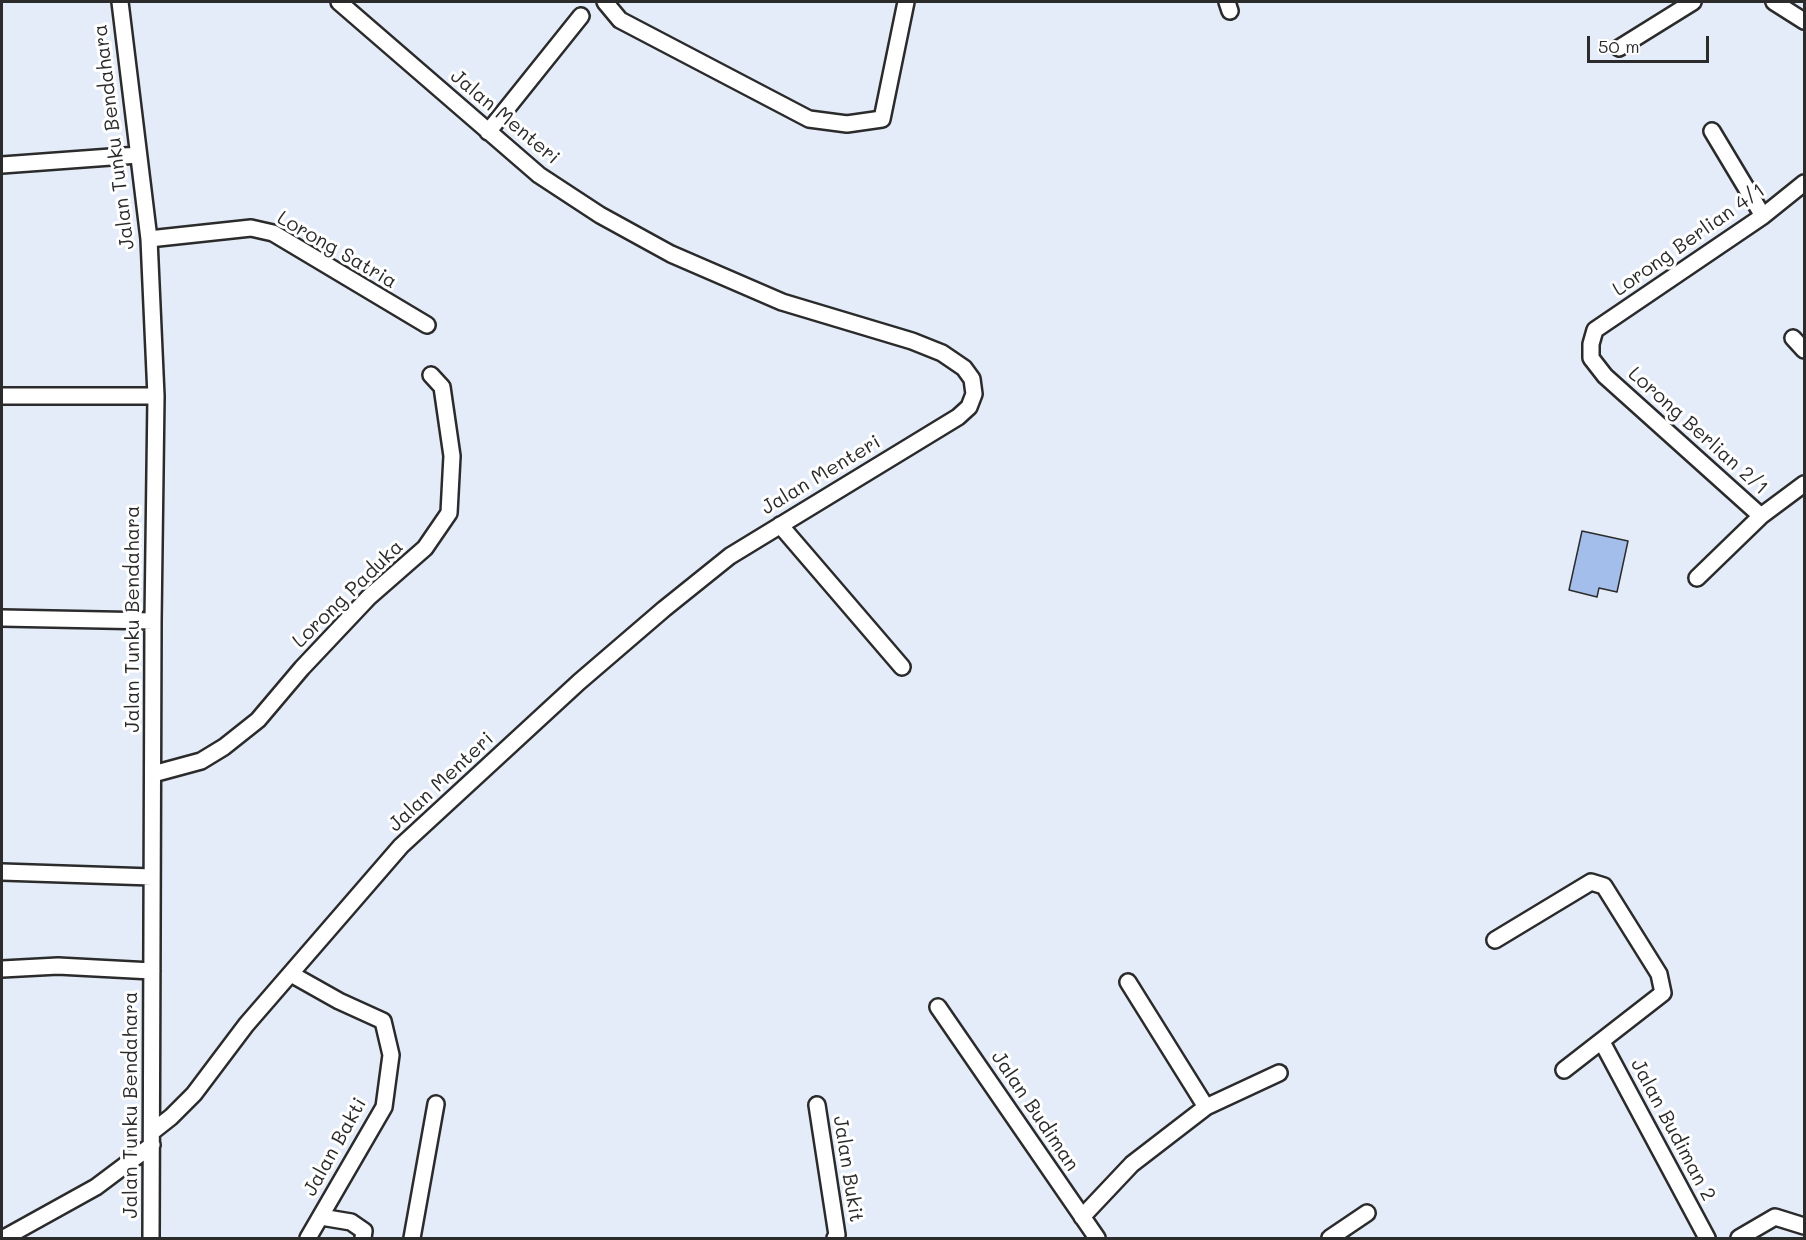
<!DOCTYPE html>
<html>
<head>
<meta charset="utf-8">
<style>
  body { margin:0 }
  #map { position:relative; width:1806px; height:1240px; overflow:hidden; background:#e4ecf9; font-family:Mali,sans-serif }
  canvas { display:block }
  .frame { position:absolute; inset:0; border:3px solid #2b2b2b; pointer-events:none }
  .scale { position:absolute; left:1587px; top:36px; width:122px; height:27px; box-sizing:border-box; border:3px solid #2b2b2b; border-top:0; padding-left:8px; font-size:18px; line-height:21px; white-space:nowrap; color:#2b2b2b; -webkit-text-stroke:4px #fff; paint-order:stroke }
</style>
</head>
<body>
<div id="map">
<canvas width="1806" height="1240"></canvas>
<div class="frame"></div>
<div class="scale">50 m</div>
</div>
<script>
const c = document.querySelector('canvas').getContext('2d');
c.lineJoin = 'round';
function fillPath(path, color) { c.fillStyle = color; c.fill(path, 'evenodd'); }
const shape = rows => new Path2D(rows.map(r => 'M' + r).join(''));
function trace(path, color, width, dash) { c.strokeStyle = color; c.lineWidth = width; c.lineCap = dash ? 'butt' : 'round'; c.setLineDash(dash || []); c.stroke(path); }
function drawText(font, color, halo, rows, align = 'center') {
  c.font = font + ' Mali,sans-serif'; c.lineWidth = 6; c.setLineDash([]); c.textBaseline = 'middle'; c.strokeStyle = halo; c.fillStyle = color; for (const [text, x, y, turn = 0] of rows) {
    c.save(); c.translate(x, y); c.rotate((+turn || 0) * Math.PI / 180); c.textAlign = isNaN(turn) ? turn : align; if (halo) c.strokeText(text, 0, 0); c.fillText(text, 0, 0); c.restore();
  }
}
const building = shape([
  [1582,531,1628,541,1617,592,1599,588,1597,597,1569,590,1582,531]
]);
const minor = shape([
  [120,2,149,239,156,396,153,621,151,1238],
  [605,2,620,20,809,119,847,124,882,119,906,2],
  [1227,2,1230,11],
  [1774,2,1804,21],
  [1619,48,1693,2],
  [1712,131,1763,216],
  [488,132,581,16],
  [2,165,138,155],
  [149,239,251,228,273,233,427,325],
  [1793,338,1804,350],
  [2,396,156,396],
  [1761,516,1605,376,1591,358,1591,344,1595,330,1763,216,1804,183],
  [780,525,902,667],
  [1697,578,1761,516,1804,484],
  [2,618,153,621],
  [153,774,201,761,224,747,258,720,302,668,369,597,425,548,449,513,452,456,442,387,431,375],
  [2,872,152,877],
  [1495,940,1591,882,1604,886,1659,974,1663,993,1564,1070],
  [2,969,58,966,152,971],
  [291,974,339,1001,383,1021,391,1055,384,1107,308,1238],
  [1128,982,1206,1107],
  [938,1007,1097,1238],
  [1602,1042,1707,1238],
  [817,1105,837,1235,835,1238],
  [152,1132,171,1117,194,1094,246,1025,401,846,579,682,664,609,730,556,958,417,969,407,974,394,972,379,964,368,942,353,912,341,782,302,671,254,600,215,539,175,339,2],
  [321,1217,351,1222,364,1231,363,1238],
  [1082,1217,1132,1164,1206,1107,1279,1073],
  [4,1238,96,1187,152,1145],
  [412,1238,436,1104],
  [1330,1238,1367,1213],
  [1739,1238,1775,1217,1804,1226]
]);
const streetNames = [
  ["Jalan Menteri",505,117,40],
  ["Jalan Tunku Bendahara",114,137,-97],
  ["Lorong Berlian 4/1",1689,240,-35],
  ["Lorong Satria",337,250,30],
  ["Lorong Berlian 2/1",1698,431,42],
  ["Jalan Menteri",821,475,-31],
  ["Lorong Paduka",348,594,-44],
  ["Jalan Tunku Bendahara",133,619,-90],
  ["Jalan Menteri",441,782,-43],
  ["Jalan Tunku Bendahara",131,1105,-90],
  ["Jalan Budiman",1035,1111,56],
  ["Jalan Budiman 2",1673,1130,62],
  ["Jalan Bakti",335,1147,-61],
  ["Jalan Bukit",848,1169,81]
];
fillPath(building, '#a4beeb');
trace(building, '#2b2b2b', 1.5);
trace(minor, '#2b2b2b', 20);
trace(minor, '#fff', 15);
drawText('20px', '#2b2b2b', '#fff', streetNames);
</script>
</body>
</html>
